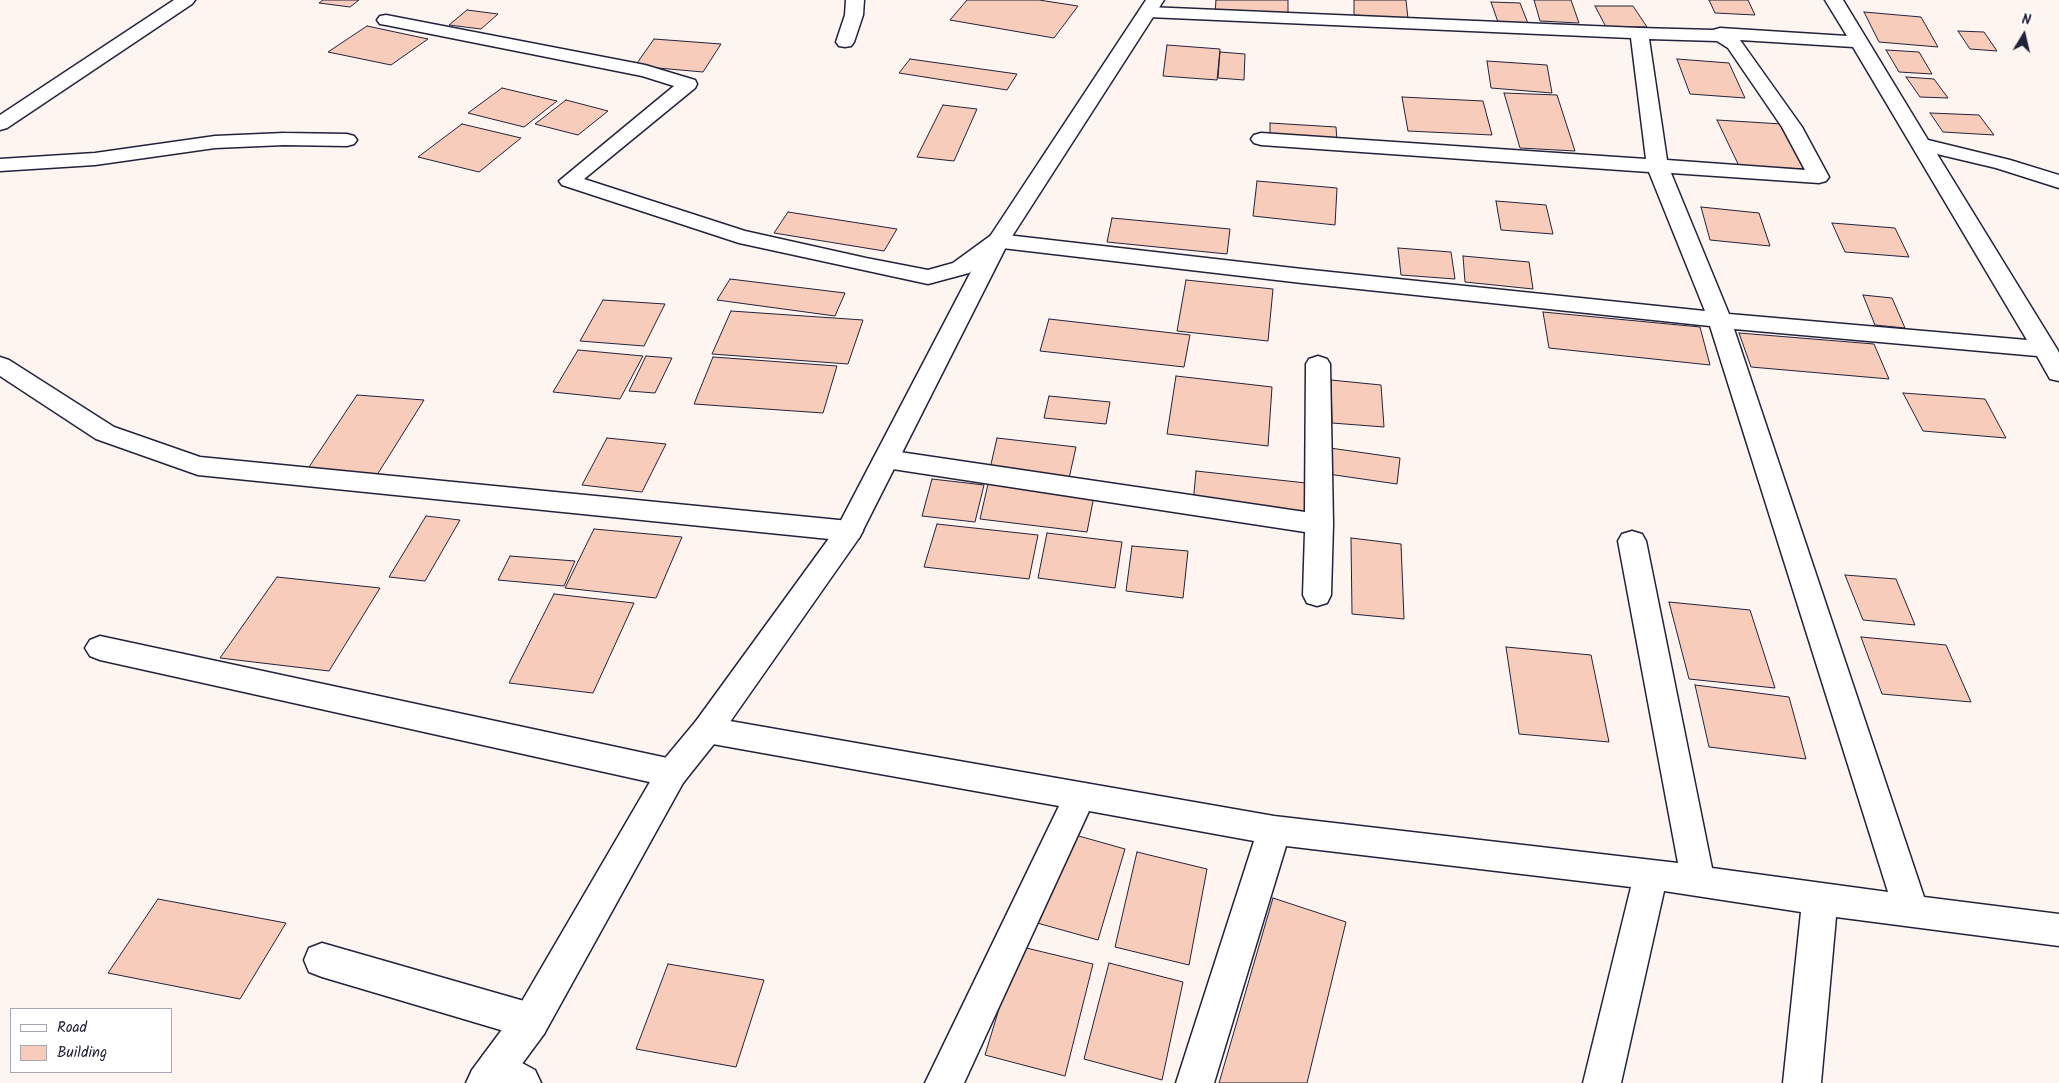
<!DOCTYPE html>
<html>
<head>
<meta charset="utf-8">
<style>
  body { margin:0 }
  #map { position:relative; width:2059px; height:1083px; overflow:hidden; background:#fef5f1; font-family:Kalam,sans-serif }
  canvas { display:block }
  .legend { position:absolute; left:10px; top:1008px; width:162px; height:65px; box-sizing:border-box; background:#fff; border:1px solid #a7a7b1; margin:0; padding:6px 9px; list-style:none; font-size:15px; color:#22223b }
  .legend li { display:flex; align-items:center; gap:10px; height:25px }
  .legend b { width:25px; border:1px solid #a7a7b1 }
  .north { position:absolute; left:1999px; top:10px; width:50px; height:50px; -webkit-text-stroke:4px #fff; paint-order:stroke; rotate:9deg; font-size:14px; font-weight:700; line-height:20px; text-align:center; color:#22223b }
  .north::after { content:''; display:block; margin:auto; width:18px; height:22px; background:#22223b; clip-path:polygon(50% 0,100% 100%,50% 72%,0 100%) }
</style>
</head>
<body>
<div id="map">
<canvas width="2059" height="1083"></canvas>
<ul class="legend">
<li><b style="height:6px;background:#fff"></b>Road</li>
<li><b style="height:14px;background:#f8ccba"></b>Building</li>
</ul>
<div class="north">N</div>
</div>
<script>
const c = document.querySelector('canvas').getContext('2d');
c.lineJoin = 'round';
function fillPath(path, color) { c.fillStyle = color; c.fill(path, 'evenodd'); }
const shape = rows => new Path2D(rows.map(r => 'M' + r).join(''));
function trace(path, color, width, dash) { c.strokeStyle = color; c.lineWidth = width; c.lineCap = dash ? 'butt' : 'round'; c.setLineDash(dash || []); c.stroke(path); }
const building = shape([
  [323,0,359,0,350,7,319,3,323,0],
  [967,0,1039,0,1078,6,1054,38,950,20,967,0],
  [1216,0,1288,0,1288,18,1215,14,1216,0],
  [1354,0,1406,0,1408,19,1354,15,1354,0],
  [1534,0,1571,0,1579,23,1540,21,1534,0],
  [1709,0,1748,0,1755,15,1715,13,1709,0],
  [1491,2,1520,3,1529,26,1499,25,1491,2],
  [1595,6,1633,6,1647,27,1606,27,1595,6],
  [467,10,498,14,481,29,449,25,467,10],
  [1864,12,1921,17,1938,47,1879,42,1864,12],
  [367,26,428,39,391,65,328,52,367,26],
  [1958,31,1984,32,1997,51,1970,49,1958,31],
  [654,39,721,44,703,72,635,66,654,39],
  [1167,45,1220,49,1217,80,1163,76,1167,45],
  [1886,50,1919,52,1932,74,1899,72,1886,50],
  [1220,52,1245,54,1244,80,1218,78,1220,52],
  [910,59,1017,74,1007,90,899,73,910,59],
  [1677,59,1729,63,1745,98,1690,94,1677,59],
  [1487,61,1547,65,1552,93,1491,88,1487,61],
  [1906,77,1934,79,1948,98,1920,97,1906,77],
  [502,88,557,101,524,127,468,113,502,88],
  [1504,93,1557,95,1575,151,1520,148,1504,93],
  [1402,97,1483,101,1492,135,1408,131,1402,97],
  [566,100,608,111,578,135,535,124,566,100],
  [943,105,977,109,954,161,917,157,943,105],
  [1930,113,1979,115,1994,135,1943,132,1930,113],
  [1717,120,1782,124,1807,169,1739,166,1717,120],
  [1270,123,1336,127,1337,141,1270,137,1270,123],
  [462,124,521,138,479,172,418,157,462,124],
  [1257,181,1337,188,1335,225,1253,216,1257,181],
  [1496,201,1546,205,1553,234,1501,230,1496,201],
  [1701,207,1759,213,1770,246,1710,240,1701,207],
  [788,212,897,229,884,251,774,233,788,212],
  [1112,218,1230,229,1227,254,1107,242,1112,218],
  [1832,223,1895,228,1909,257,1845,252,1832,223],
  [1398,248,1451,252,1455,279,1401,275,1398,248],
  [1463,256,1529,262,1533,289,1465,282,1463,256],
  [730,279,845,293,835,316,717,300,730,279],
  [1186,280,1273,289,1268,341,1177,331,1186,280],
  [1863,295,1892,298,1905,328,1875,325,1863,295],
  [603,300,665,304,644,346,580,341,603,300],
  [731,311,863,320,848,364,712,354,731,311],
  [1543,312,1700,327,1710,365,1549,348,1543,312],
  [1049,319,1190,335,1184,367,1040,351,1049,319],
  [1739,333,1874,344,1889,379,1751,367,1739,333],
  [578,350,643,356,620,399,553,392,578,350],
  [646,356,672,358,655,393,629,391,646,356],
  [713,357,837,366,823,413,694,404,713,357],
  [1176,376,1272,387,1268,446,1167,434,1176,376],
  [1331,380,1381,385,1384,427,1332,423,1331,380],
  [1903,393,1985,399,2006,438,1923,431,1903,393],
  [357,395,424,400,377,475,307,470,357,395],
  [1049,396,1110,402,1106,424,1044,418,1049,396],
  [607,438,666,444,642,492,582,485,607,438],
  [997,438,1076,447,1068,483,989,473,997,438],
  [1330,448,1400,458,1397,484,1328,474,1330,448],
  [1196,471,1306,483,1305,516,1193,504,1196,471],
  [932,479,984,485,975,522,922,516,932,479],
  [988,484,1094,496,1087,532,980,519,988,484],
  [426,516,460,520,425,581,389,577,426,516],
  [937,524,1038,535,1029,579,924,567,937,524],
  [594,529,682,537,656,598,565,588,594,529],
  [1047,533,1122,542,1115,588,1038,578,1047,533],
  [1351,538,1401,544,1404,619,1352,614,1351,538],
  [1132,546,1188,551,1183,598,1126,591,1132,546],
  [510,556,575,561,564,586,498,580,510,556],
  [1845,575,1896,579,1915,625,1863,620,1845,575],
  [277,577,380,588,329,671,220,658,277,577],
  [554,594,634,603,593,693,509,683,554,594],
  [1669,602,1750,610,1775,688,1689,679,1669,602],
  [1861,637,1946,645,1971,702,1882,694,1861,637],
  [1506,647,1591,655,1609,742,1519,734,1506,647],
  [1695,685,1789,697,1806,759,1709,747,1695,685],
  [1061,831,1125,849,1098,940,1030,921,1061,831],
  [1137,852,1207,869,1189,965,1115,947,1137,852],
  [1273,898,1346,922,1307,1083,1219,1083,1273,898],
  [158,899,286,923,240,999,108,973,158,899],
  [1018,946,1093,964,1065,1076,985,1055,1018,946],
  [1109,963,1183,982,1162,1080,1084,1059,1109,963],
  [668,964,764,980,736,1067,636,1049,668,964]
]);
const minor = shape([
  [174,0,195,0,192,4,7,128,0,130,0,115,174,0],
  [846,0,864,0,863,15,854,42,851,46,845,47,839,46,836,42,845,15,846,0],
  [1825,0,1843,0,1928,140,2010,160,2059,175,2059,188,1996,168,1937,154,2057,349,2059,353,2059,381,2050,379,2037,356,1734,329,1924,897,2059,914,2059,946,1836,917,1821,1083,1783,1083,1801,912,1664,891,1621,1083,1583,1083,1631,887,1286,846,1214,1083,1176,1083,1254,841,1089,811,964,1083,925,1083,1059,806,707,743,696,739,691,730,696,721,707,717,1274,816,1678,863,1618,541,1622,534,1632,531,1642,534,1646,541,1712,868,1888,892,1710,326,1302,283,1002,248,969,273,928,284,739,243,562,185,559,181,674,86,642,76,386,25,380,24,377,20,380,16,386,15,645,65,695,80,697,84,695,88,584,179,745,231,866,258,928,270,953,263,990,236,998,234,1302,269,1705,311,1649,172,1261,145,1254,143,1251,139,1254,135,1261,133,1646,159,1631,38,1148,17,1142,16,1139,12,1142,8,1148,7,1639,28,1713,30,1720,28,1847,36,1825,0],
  [1649,39,1717,41,1728,48,1782,127,1805,170,1667,160,1649,39],
  [1740,40,1853,47,2027,340,1729,314,1671,173,1819,183,1826,181,1829,177,1802,127,1740,40],
  [284,133,347,134,354,136,357,140,354,144,347,146,284,145,215,148,95,165,0,171,0,159,95,153,215,136,284,133],
  [1318,356,1327,359,1330,364,1333,524,1331,595,1327,603,1317,606,1307,603,1303,595,1305,532,886,468,877,465,873,459,877,453,886,450,1305,512,1306,364,1309,359,1318,356],
  [0,357,9,360,114,427,200,457,849,521,859,524,863,531,859,538,849,541,198,475,96,439,0,376,0,357],
  [100,636,672,759,683,763,688,773,683,783,672,787,100,660,90,656,85,648,90,640,100,636],
  [322,943,531,1003,544,1008,549,1021,544,1034,531,1039,322,977,309,972,304,960,309,948,322,943],
  [496,1049,535,1070,541,1083,486,1083,483,1081,477,1068,483,1055,496,1049]
]);
const tertiary = shape([
  [1146,0,1164,0,1009,241,859,538,718,739,683,783,544,1034,508,1083,466,1083,472,1070,518,1008,661,763,696,721,838,526,987,241,1146,0]
]);
fillPath(building, '#f8ccba');
trace(building, '#22223b', 1);
trace(minor, '#22223b', 3);
trace(tertiary, '#22223b', 3);
fillPath(minor, '#fff');
fillPath(tertiary, '#fff');
</script>
</body>
</html>
